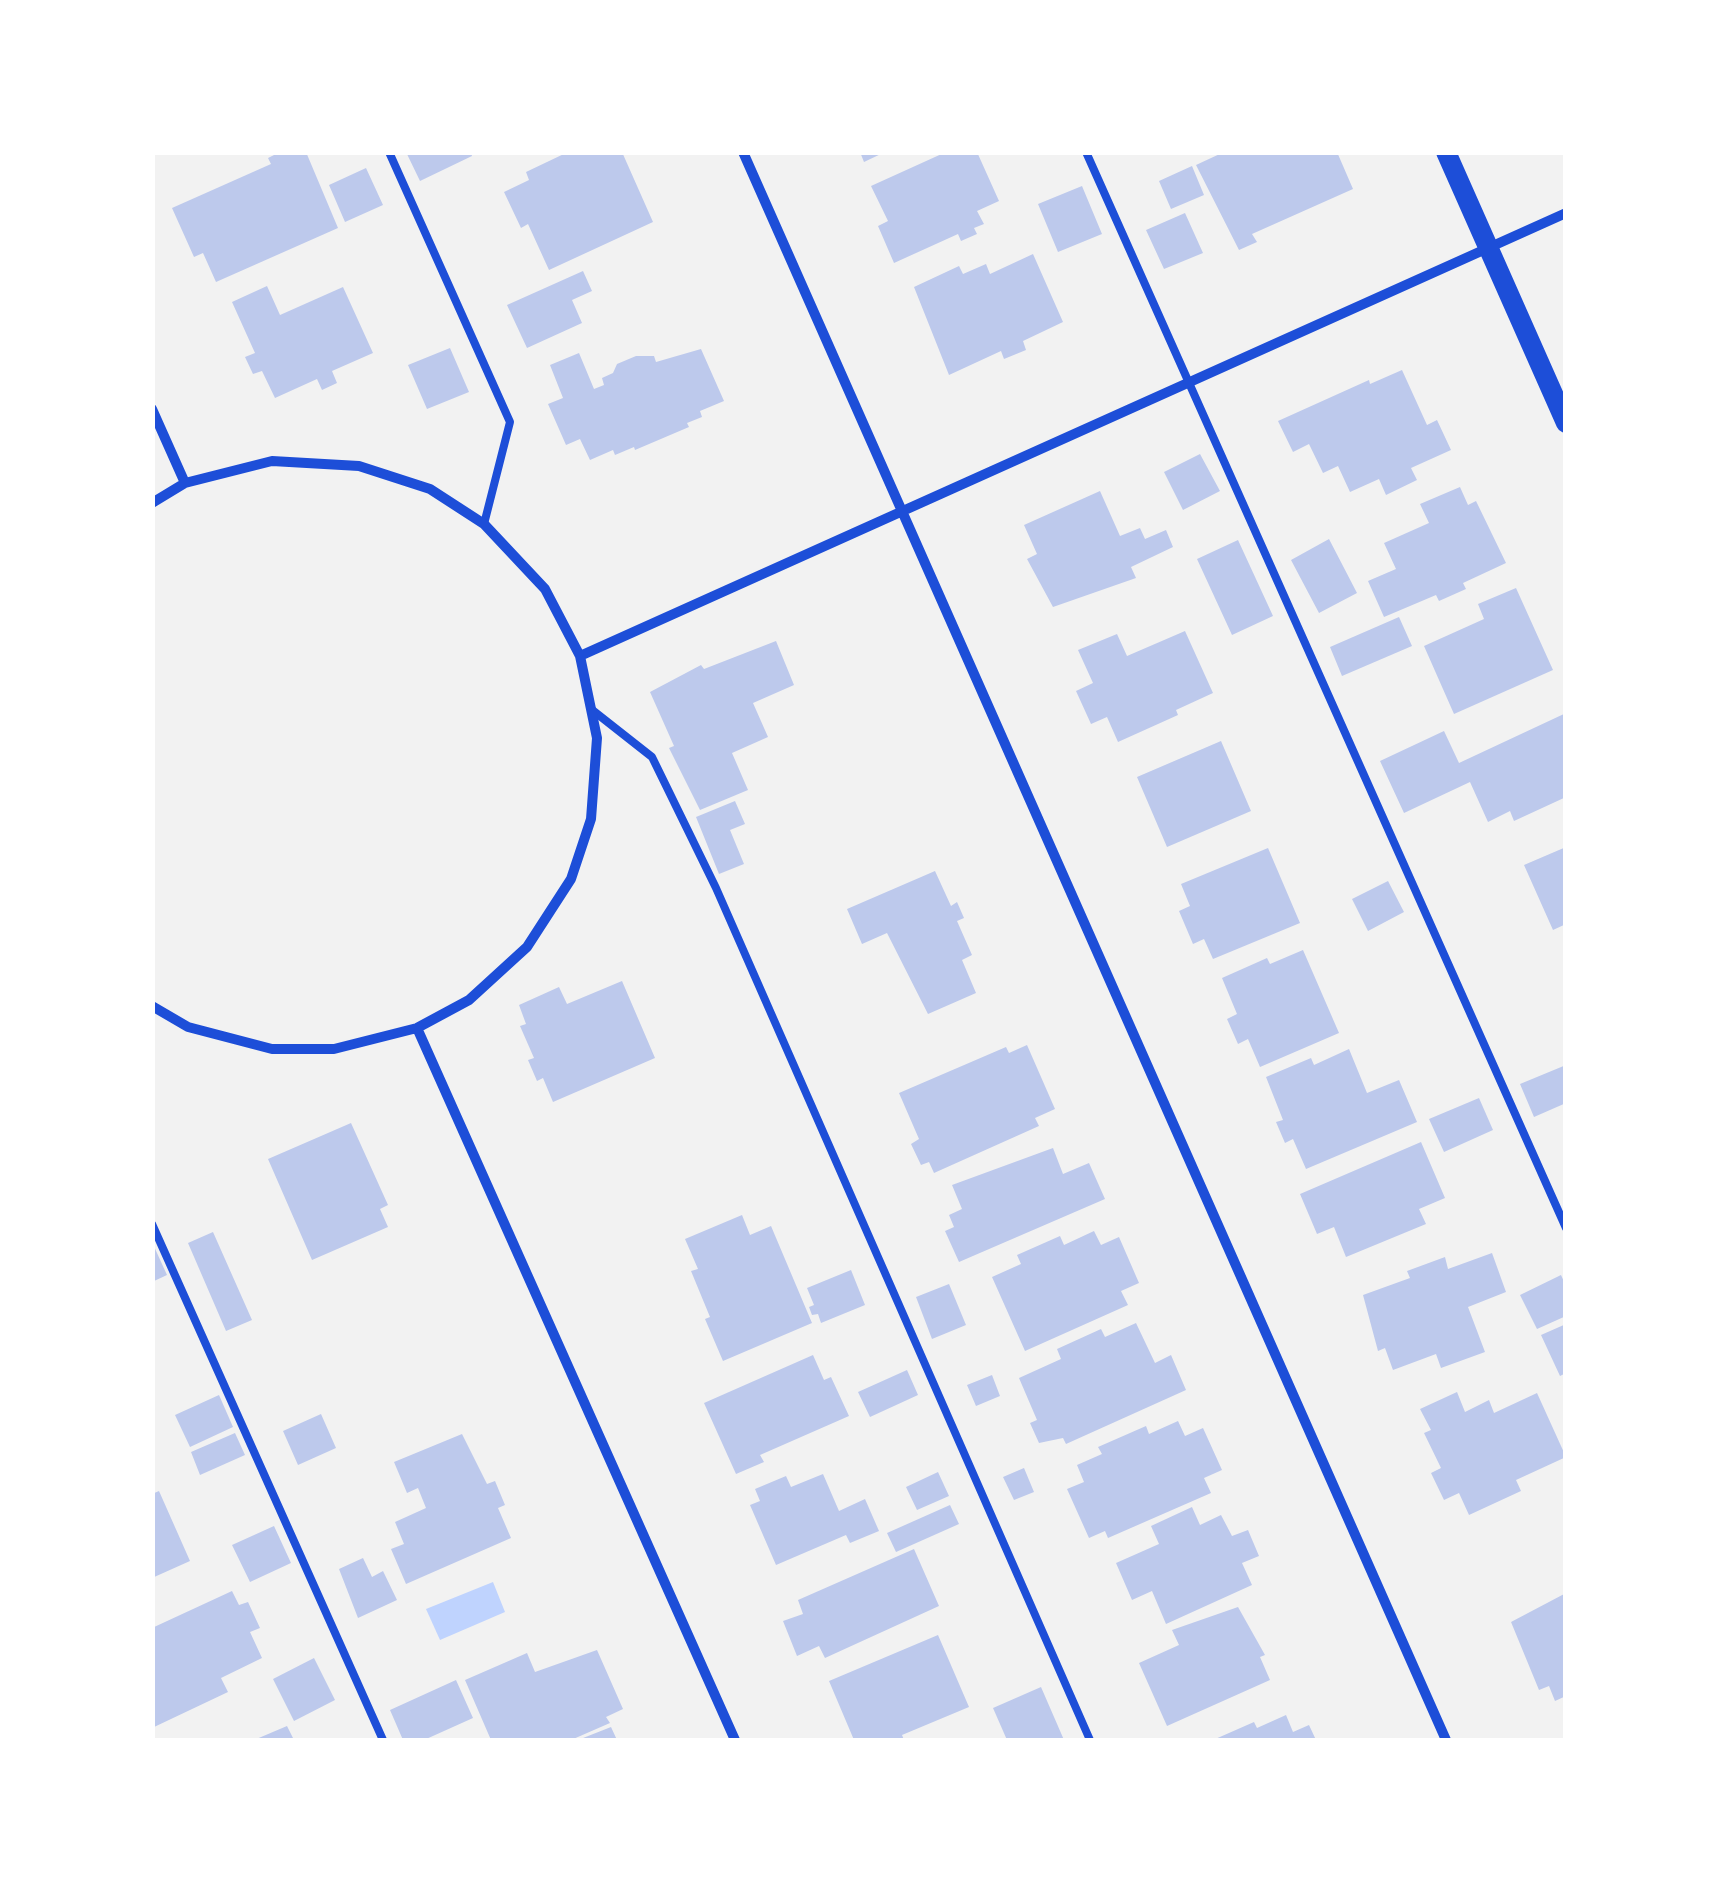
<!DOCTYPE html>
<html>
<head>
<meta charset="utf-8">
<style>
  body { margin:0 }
  #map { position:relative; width:1718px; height:1893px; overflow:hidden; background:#f2f2f2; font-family:"Crimson Pro",serif }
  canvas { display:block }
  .frame { position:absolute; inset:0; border:155px solid #fff; pointer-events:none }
</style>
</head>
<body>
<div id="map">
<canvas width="1718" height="1893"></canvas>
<div class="frame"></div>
</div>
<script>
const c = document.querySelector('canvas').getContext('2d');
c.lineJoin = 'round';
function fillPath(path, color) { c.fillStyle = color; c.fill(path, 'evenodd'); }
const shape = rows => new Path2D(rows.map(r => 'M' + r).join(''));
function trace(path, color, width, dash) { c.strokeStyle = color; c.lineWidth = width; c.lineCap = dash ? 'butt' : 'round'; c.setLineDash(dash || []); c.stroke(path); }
const water = shape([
  [493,1582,505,1612,440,1640,426,1609]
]);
const building = shape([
  [280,152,306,152,338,228,216,282,203,253,194,257,172,208,271,164,268,158],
  [406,152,471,152,472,156,420,181],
  [568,152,622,152,653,222,549,270,528,224,521,228,504,192,529,180,526,172],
  [860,152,885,152,864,162],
  [946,152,977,152,999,201,977,211,984,224,974,228,977,234,961,241,958,234,894,263,878,226,888,221,871,186],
  [1224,152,1337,152,1353,189,1252,234,1257,242,1239,250,1196,165],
  [1192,166,1204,195,1171,209,1159,181],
  [366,168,383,205,345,222,329,185],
  [1082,186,1102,234,1058,252,1038,204],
  [1185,213,1203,253,1164,269,1146,230],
  [1033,254,1063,322,1023,341,1026,350,1004,359,1001,351,949,375,914,287,959,266,963,274,986,264,990,274],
  [583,271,592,291,572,300,582,323,527,348,507,305],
  [267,286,280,315,343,287,373,353,332,371,337,383,322,390,317,379,275,398,262,371,253,374,245,357,255,353,232,302],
  [450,348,469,392,427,409,408,365],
  [701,349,724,401,700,411,702,417,687,423,689,427,635,450,634,447,615,455,613,450,590,460,580,439,566,445,548,404,563,398,550,365,579,353,594,389,604,385,602,378,613,373,617,364,636,356,654,356,656,362],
  [1402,370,1427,425,1437,420,1451,450,1411,468,1417,480,1386,495,1379,479,1350,492,1338,466,1323,473,1309,444,1293,452,1278,421,1369,380,1370,384],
  [1200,454,1220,491,1183,510,1164,472],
  [1460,487,1468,505,1476,501,1506,563,1463,583,1466,589,1439,601,1436,595,1384,617,1368,581,1396,569,1384,543,1429,523,1420,504],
  [1100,491,1120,536,1140,528,1145,539,1166,530,1173,547,1131,567,1136,578,1053,607,1027,559,1037,554,1024,525],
  [1329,539,1357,593,1319,613,1291,560],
  [1238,540,1273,616,1232,635,1197,559],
  [1516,588,1553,670,1454,714,1424,646,1484,619,1478,604],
  [1399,617,1412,646,1342,676,1330,647],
  [1185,631,1213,693,1176,710,1178,715,1118,742,1107,717,1091,724,1076,691,1093,683,1078,650,1117,634,1127,656],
  [776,641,794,685,753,703,768,737,732,753,748,790,700,810,669,748,674,746,650,692,701,665,704,669],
  [1566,713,1566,797,1514,821,1510,811,1488,822,1470,782,1404,813,1380,761,1444,731,1459,763],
  [1221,741,1251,811,1167,847,1137,777],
  [735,801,745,824,730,830,744,864,719,874,696,817],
  [1566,847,1566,924,1553,930,1524,865],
  [1268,848,1300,923,1213,959,1204,939,1193,944,1179,911,1190,906,1181,884],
  [935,871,951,906,957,902,964,918,957,921,972,955,962,960,976,993,928,1014,887,933,862,944,847,909],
  [1388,881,1404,912,1368,931,1352,899],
  [1303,950,1339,1033,1260,1067,1248,1039,1238,1044,1227,1019,1237,1014,1222,978,1267,958,1270,964],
  [622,981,655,1058,553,1102,543,1078,537,1081,528,1060,534,1058,520,1026,526,1024,519,1005,559,987,567,1004],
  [1027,1045,1055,1109,1035,1118,1039,1126,934,1173,929,1162,921,1165,911,1144,919,1139,899,1093,1006,1047,1009,1053],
  [1349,1049,1367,1093,1399,1080,1417,1122,1306,1169,1293,1139,1285,1143,1276,1122,1283,1120,1266,1077,1311,1058,1314,1065],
  [1566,1065,1566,1103,1534,1117,1520,1084],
  [1479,1098,1493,1130,1444,1152,1429,1119],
  [351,1123,388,1205,380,1209,388,1227,312,1260,268,1159],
  [1421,1142,1445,1198,1419,1209,1426,1224,1346,1257,1334,1227,1317,1234,1300,1194],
  [1053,1148,1063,1174,1089,1163,1105,1199,959,1262,945,1231,954,1227,949,1215,962,1209,952,1185],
  [742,1215,750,1235,771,1226,812,1323,723,1361,705,1319,710,1317,691,1271,698,1269,685,1239],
  [1094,1231,1101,1245,1119,1237,1139,1283,1121,1291,1128,1305,1025,1351,992,1277,1021,1264,1017,1255,1060,1236,1064,1245],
  [213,1232,252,1320,226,1331,188,1243],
  [152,1242,167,1275,152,1282],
  [1492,1253,1506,1292,1468,1307,1485,1352,1441,1368,1436,1354,1393,1370,1385,1348,1378,1351,1363,1295,1410,1278,1407,1271,1445,1257,1448,1269],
  [851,1270,865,1305,821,1323,818,1314,812,1315,809,1307,814,1305,807,1288],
  [1561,1275,1566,1286,1566,1316,1537,1329,1520,1295],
  [949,1284,966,1325,932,1339,916,1297],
  [1136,1323,1155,1363,1171,1355,1186,1390,1066,1444,1063,1438,1039,1443,1030,1423,1037,1420,1019,1378,1061,1359,1057,1349,1101,1329,1105,1337],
  [1566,1324,1566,1373,1560,1376,1541,1335],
  [813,1355,824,1380,831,1377,849,1416,760,1455,764,1462,736,1474,704,1403],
  [907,1370,918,1395,870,1417,858,1392],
  [992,1375,1000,1396,976,1406,967,1385],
  [1457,1392,1465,1412,1489,1400,1494,1413,1537,1393,1566,1457,1516,1480,1521,1491,1469,1515,1459,1493,1444,1500,1431,1473,1441,1468,1424,1433,1431,1430,1420,1409],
  [219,1395,233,1427,190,1447,175,1415],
  [321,1414,336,1448,298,1465,283,1431],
  [1178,1421,1185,1436,1203,1428,1222,1470,1204,1478,1211,1493,1108,1538,1105,1531,1089,1538,1067,1489,1084,1482,1077,1465,1102,1454,1098,1447,1146,1426,1149,1434],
  [235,1433,245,1455,200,1475,191,1452],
  [462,1434,487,1484,495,1481,505,1505,498,1508,511,1538,406,1584,391,1549,404,1544,395,1522,426,1508,418,1488,407,1493,394,1462],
  [1024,1468,1034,1492,1014,1500,1003,1477],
  [938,1472,949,1496,917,1510,906,1487],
  [823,1474,839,1511,865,1499,879,1531,850,1543,846,1535,776,1565,750,1505,760,1501,755,1489,786,1476,791,1487],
  [159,1491,190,1561,152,1578,152,1494],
  [950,1505,959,1524,896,1552,887,1533],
  [1192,1507,1200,1525,1221,1515,1232,1536,1248,1530,1259,1556,1242,1563,1252,1585,1166,1624,1152,1591,1132,1600,1116,1563,1159,1544,1151,1526],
  [274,1526,291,1563,250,1582,232,1545],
  [914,1549,939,1606,825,1658,819,1646,797,1656,783,1621,803,1614,798,1600],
  [363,1558,372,1577,383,1571,397,1600,358,1618,339,1569],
  [232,1591,239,1605,248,1602,260,1628,250,1632,262,1658,221,1678,228,1692,152,1728,152,1628],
  [1566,1593,1566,1696,1555,1701,1549,1686,1539,1690,1511,1622],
  [1238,1607,1265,1655,1260,1657,1270,1680,1167,1726,1139,1663,1179,1645,1172,1630],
  [938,1635,969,1707,902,1735,904,1740,854,1740,829,1681],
  [597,1650,623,1709,606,1717,610,1723,571,1740,491,1740,465,1680,527,1653,535,1672],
  [314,1658,335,1700,294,1721,273,1679],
  [456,1680,473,1718,424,1740,403,1740,390,1710],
  [1041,1687,1064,1740,1007,1740,993,1708],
  [1286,1715,1293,1732,1309,1725,1316,1740,1213,1740,1254,1722,1257,1728],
  [287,1726,294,1740,254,1740],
  [611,1727,617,1740,578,1740]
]);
const service = shape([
  [389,152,510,422,484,524],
  [1086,152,1566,1228],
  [591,709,652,757,716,888,1090,1740],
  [152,1224,383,1740]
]);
const minor = shape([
  [743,152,1446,1740],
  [152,409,185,483],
  [152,503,185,483,272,461,359,466,430,489,484,524,545,589,580,656,597,738,591,819,571,879,527,947,469,1000,417,1028,334,1049,272,1049,188,1027,152,1006],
  [580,656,1566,213],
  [417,1028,735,1740]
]);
const secondary = shape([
  [1446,152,1566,423]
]);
fillPath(water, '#bfd3fe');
fillPath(building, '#bdc9ec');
trace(service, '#1d4ed8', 8);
trace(minor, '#1d4ed8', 10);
trace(secondary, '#1d4ed8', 20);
</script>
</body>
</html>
